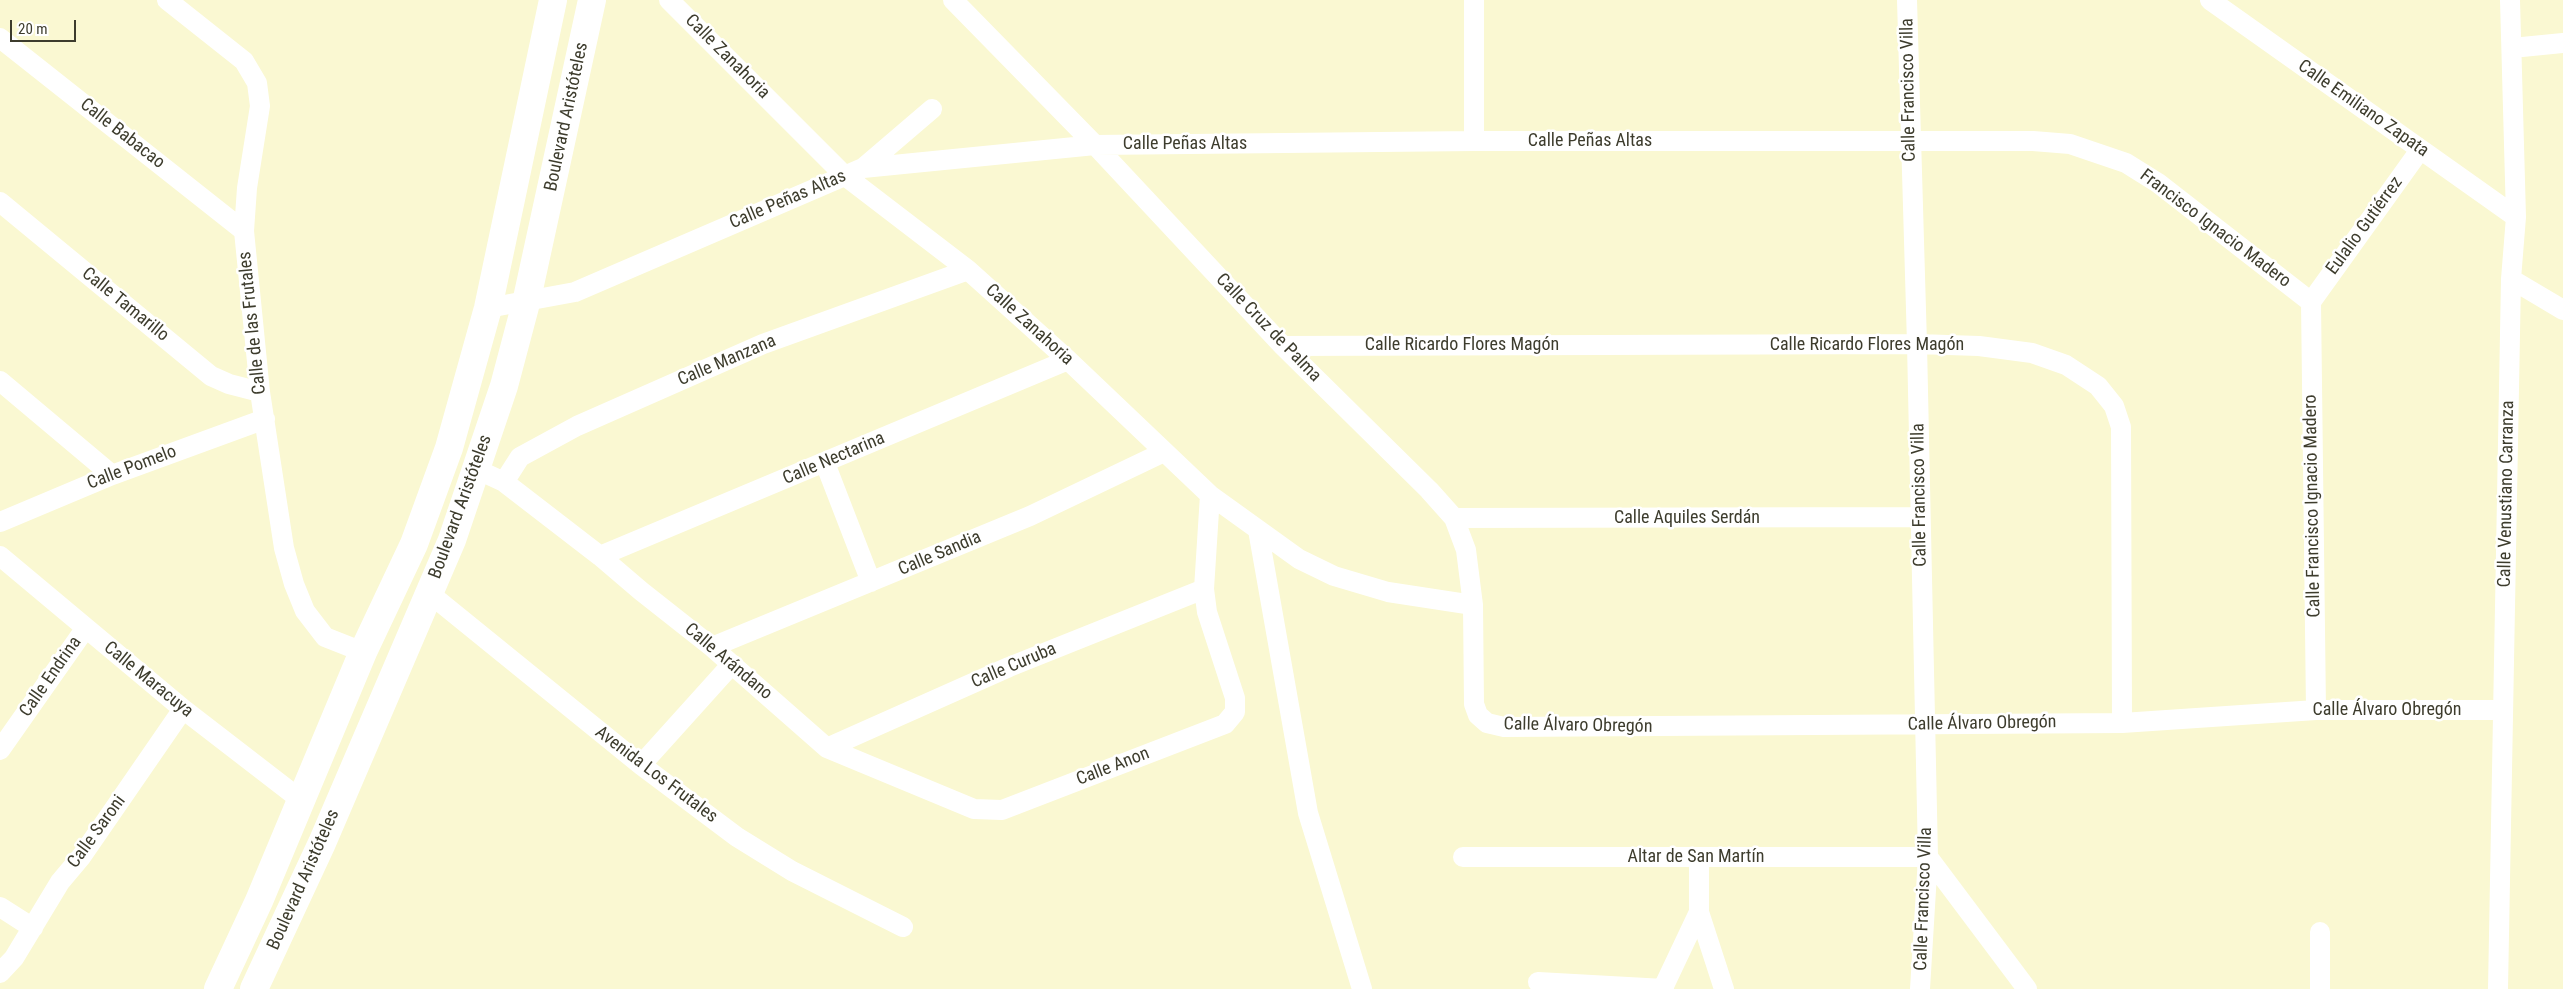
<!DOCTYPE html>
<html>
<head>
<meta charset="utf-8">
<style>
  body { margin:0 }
  #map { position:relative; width:2563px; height:989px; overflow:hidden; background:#faf8d2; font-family:"Roboto Condensed",sans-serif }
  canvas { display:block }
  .scale { position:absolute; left:10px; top:20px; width:66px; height:22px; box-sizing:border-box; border:2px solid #3d3c2d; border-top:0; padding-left:6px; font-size:15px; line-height:18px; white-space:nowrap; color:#3d3c2d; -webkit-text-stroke:4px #fff; paint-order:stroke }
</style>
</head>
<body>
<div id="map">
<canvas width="2563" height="989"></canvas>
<div class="scale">20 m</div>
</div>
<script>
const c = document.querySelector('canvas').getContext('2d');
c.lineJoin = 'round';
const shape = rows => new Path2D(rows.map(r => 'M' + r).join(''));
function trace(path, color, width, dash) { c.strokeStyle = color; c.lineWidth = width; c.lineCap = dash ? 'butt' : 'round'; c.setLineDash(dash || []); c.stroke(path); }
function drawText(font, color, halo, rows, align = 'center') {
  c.font = font + ' "Roboto Condensed",sans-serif'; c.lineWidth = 5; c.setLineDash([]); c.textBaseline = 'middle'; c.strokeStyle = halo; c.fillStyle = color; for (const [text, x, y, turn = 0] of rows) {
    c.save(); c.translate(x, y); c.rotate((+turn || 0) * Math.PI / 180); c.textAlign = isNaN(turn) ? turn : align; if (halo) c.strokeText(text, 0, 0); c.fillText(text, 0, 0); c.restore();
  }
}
const street = shape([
  [167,0,244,61,257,83,260,106,247,188,244,231,260,392,284,548,294,584,305,611,325,637,363,652],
  [953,0,1095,145,1283,346,1429,490,1454,518,1466,550,1473,605,1474,704,1478,715,1487,723,1504,727,2122,723,2316,710,2502,710],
  [1474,0,1474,141],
  [1907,0,1917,344,1928,857,1920,989],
  [2210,0,2516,217],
  [0,38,244,231],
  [2512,48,2563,43],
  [863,168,932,109],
  [0,202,211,376,229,384,260,392],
  [2511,279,2563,310],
  [2311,302,2316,710],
  [2311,302,2420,150],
  [488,308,575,292,863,168,1095,145,1474,141,2033,141,2070,144,2126,163,2158,183,2311,302],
  [1283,346,1917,344,1979,346,2032,353,2066,365,2098,386,2114,406,2121,427,2122,723],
  [0,381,112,475],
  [825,463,871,582],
  [476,469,504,482,600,556,641,591,712,647,827,748,974,809,1002,810,1225,724,1235,712,1235,698,1207,612,1204,589,1210,495,1068,360,968,270,844,175,669,0],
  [504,482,520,457,577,426,763,344,968,270],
  [1210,495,1299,559,1334,576,1388,592,1473,605],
  [1454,518,1920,517],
  [0,522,112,475,265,419],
  [1258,530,1308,813,1362,989],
  [0,556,183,709,301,800],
  [600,556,1068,360],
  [429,593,641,765,737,837,792,871,903,927],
  [712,647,1030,516,1164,452],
  [827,748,1009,667,1204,589],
  [0,750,85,629],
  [641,765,732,664],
  [1463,857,1928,857,2027,989],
  [1699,857,1699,912,1724,989],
  [0,907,33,928],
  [0,973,14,958,60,882,81,857,183,709],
  [1538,982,1664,989],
  [1663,988,1699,912],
  [2320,989,2320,932],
  [2498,989,2511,279,2516,217,2510,0]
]);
const secondary = shape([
  [218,989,259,901,363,652,414,544,449,448,488,308,553,0],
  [254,989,322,843,452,540,504,386,526,303,592,0]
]);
const streetNames = [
  ["Calle Zanahoria",727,57,45],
  ["Calle Francisco Villa",1909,90,-91],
  ["Calle Emiliano Zapata",2363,109,35],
  ["Boulevard Aristóteles",567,117,-78],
  ["Calle Babacao",122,134,38],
  ["Calle Peñas Altas",1590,141],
  ["Calle Peñas Altas",1185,144],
  ["Calle Peñas Altas",788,200,-23],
  ["Eulalio Gutiérrez",2365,226,-54],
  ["Francisco Ignacio Madero",2215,229,37],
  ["Calle Tamarillo",125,305,39],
  ["Calle de las Frutales",253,323,-96],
  ["Calle Zanahoria",1029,325,42],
  ["Calle Cruz de Palma",1268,328,46],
  ["Calle Ricardo Flores Magón",1462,345],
  ["Calle Ricardo Flores Magón",1867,345],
  ["Calle Manzana",727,361,-23],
  ["Calle Nectarina",834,459,-23],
  ["Calle Pomelo",132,468,-21],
  ["Calle Venustiano Carranza",2507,494,-89],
  ["Calle Francisco Villa",1920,495,-91],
  ["Calle Francisco Ignacio Madero",2313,506,-91],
  ["Boulevard Aristóteles",461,507,-70],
  ["Calle Aquiles Serdán",1687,518],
  ["Calle Sandia",940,554,-23],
  ["Calle Arándano",728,662,40],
  ["Calle Curuba",1014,666,-23],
  ["Calle Endrina",51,677,-55],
  ["Calle Maracuya",148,680,39],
  ["Calle Álvaro Obregón",2387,710],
  ["Calle Álvaro Obregón",1982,724,-1],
  ["Calle Álvaro Obregón",1578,726,1],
  ["Calle Anon",1113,767,-21],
  ["Avenida Los Frutales",656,775,37],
  ["Calle Saroni",97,832,-54],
  ["Altar de San Martín",1696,857],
  ["Boulevard Aristóteles",304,880,-66],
  ["Calle Francisco Villa",1924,899,-88]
];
trace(street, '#fff', 20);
trace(secondary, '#fff', 28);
drawText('18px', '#3d3c2d', '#fff', streetNames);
</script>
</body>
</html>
